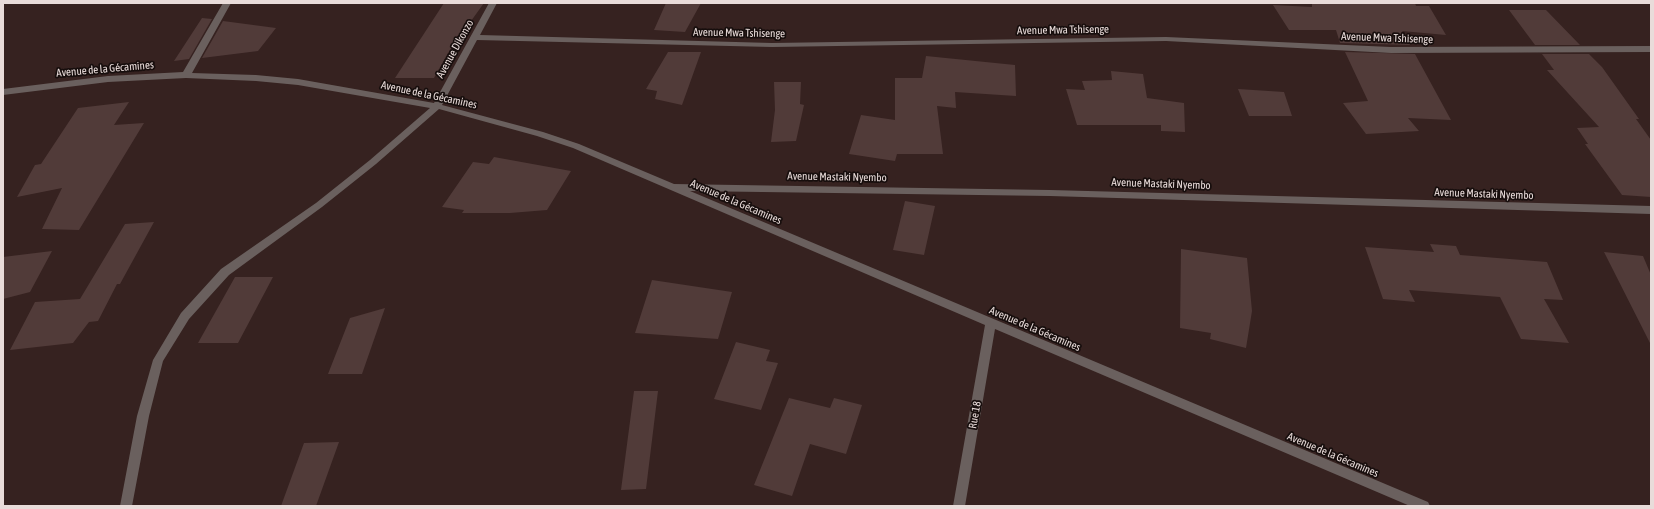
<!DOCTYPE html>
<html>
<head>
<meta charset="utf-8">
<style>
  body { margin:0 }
  #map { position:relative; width:1654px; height:509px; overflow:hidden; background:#362220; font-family:"Asap Condensed",sans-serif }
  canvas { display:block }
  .frame { position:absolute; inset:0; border:4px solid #e9dcda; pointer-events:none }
</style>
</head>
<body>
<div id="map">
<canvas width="1654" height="509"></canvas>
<div class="frame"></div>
</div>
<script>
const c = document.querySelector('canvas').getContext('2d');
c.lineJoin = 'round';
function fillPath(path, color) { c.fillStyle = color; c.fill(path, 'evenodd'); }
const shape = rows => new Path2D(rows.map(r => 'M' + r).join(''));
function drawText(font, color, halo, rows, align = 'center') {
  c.font = font + ' "Asap Condensed",sans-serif'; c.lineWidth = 3.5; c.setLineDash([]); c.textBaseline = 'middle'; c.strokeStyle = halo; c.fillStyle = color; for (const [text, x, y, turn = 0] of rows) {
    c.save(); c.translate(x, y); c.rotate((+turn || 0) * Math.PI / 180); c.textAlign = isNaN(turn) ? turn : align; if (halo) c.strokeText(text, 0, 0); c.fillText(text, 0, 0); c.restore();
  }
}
const building = shape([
  [444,3,484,3,448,53,434,78,395,78],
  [666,3,701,3,685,32,654,30],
  [1312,3,1415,3,1416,6,1429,6,1446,35,1402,31,1410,45,1340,43,1336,30,1289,30,1273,5,1312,7],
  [1509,10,1546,10,1580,45,1535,45],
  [202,18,212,19,189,59,174,61],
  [223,21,276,28,258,51,202,58],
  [668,52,701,52,682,105,655,99,657,91,646,89],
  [1345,52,1415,54,1451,120,1408,118,1419,131,1366,134,1343,103,1368,101],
  [1542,54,1589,54,1602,67,1639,119,1636,119,1651,140,1651,197,1622,195,1585,144,1588,144,1577,128,1599,127,1547,70,1554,70],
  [926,56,1015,65,1016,96,955,92,956,108,937,106,943,154,897,154,895,161,849,154,861,115,895,120,895,78,922,78],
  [1111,71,1143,74,1147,98,1184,103,1185,132,1161,131,1161,125,1077,125,1066,89,1085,90,1082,81,1112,80],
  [774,82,801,82,800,104,804,105,796,141,771,142,775,110],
  [1238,89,1284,92,1292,116,1249,116],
  [129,102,114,125,144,123,79,230,42,229,62,188,17,197,35,165,41,164,78,108],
  [494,157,571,171,547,210,510,213,462,213,464,210,442,207,473,162,489,164],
  [905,201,935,206,924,255,893,250],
  [154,222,120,284,117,284,98,321,89,322,73,343,10,350,35,302,80,299,125,224],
  [1430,244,1456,246,1460,255,1547,262,1563,300,1544,299,1569,343,1521,339,1500,297,1409,290,1415,302,1383,299,1365,247,1434,252],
  [1181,249,1247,258,1252,311,1246,348,1210,339,1211,333,1180,328],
  [52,251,30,292,3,299,3,257],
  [1604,252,1643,256,1651,275,1651,345],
  [235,277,273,277,238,343,198,343],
  [652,280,732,292,718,339,635,333],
  [385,308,362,374,328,374,350,318],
  [736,342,770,350,766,361,778,363,761,410,714,399],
  [634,391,658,391,646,489,621,490],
  [789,398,830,408,834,398,862,405,846,454,810,444,792,496,754,485],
  [339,442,316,506,281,506,304,443]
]);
const minor = shape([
  [223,3,231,3,192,73,256,75,298,79,434,103,489,3,497,3,480,35,772,43,1166,37,1391,47,1651,46,1651,52,1391,53,1166,41,772,47,477,40,442,105,543,132,579,144,674,184,1050,190,1651,206,1651,214,1050,196,690,191,1428,502,1430,506,1410,506,995,329,965,506,953,506,985,325,573,148,537,136,439,109,376,164,322,207,229,275,189,319,163,361,149,416,132,506,120,506,137,416,153,360,181,313,221,269,316,203,370,160,430,108,298,85,256,81,186,78,108,82,3,95,3,89,108,76,183,72,223,3]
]);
const streetNames = [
  ["Avenue Mwa Tshisenge",1063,30,-1],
  ["Avenue Mwa Tshisenge",739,33,1],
  ["Avenue Mwa Tshisenge",1387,38,2],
  ["Avenue Dikonzo",455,49,-61],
  ["Avenue de la Gécamines",105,69,-5],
  ["Avenue de la Gécamines",429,95,12],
  ["Avenue Mastaki Nyembo",837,177,1],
  ["Avenue Mastaki Nyembo",1161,184,2],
  ["Avenue Mastaki Nyembo",1484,194,2],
  ["Avenue de la Gécamines",736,202,23],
  ["Avenue de la Gécamines",1035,329,23],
  ["Rue 18",975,415,-80],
  ["Avenue de la Gécamines",1333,455,23]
];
fillPath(building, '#513b39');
fillPath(minor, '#6a605e');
drawText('11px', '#e9dcda', '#170e0d', streetNames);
</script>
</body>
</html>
